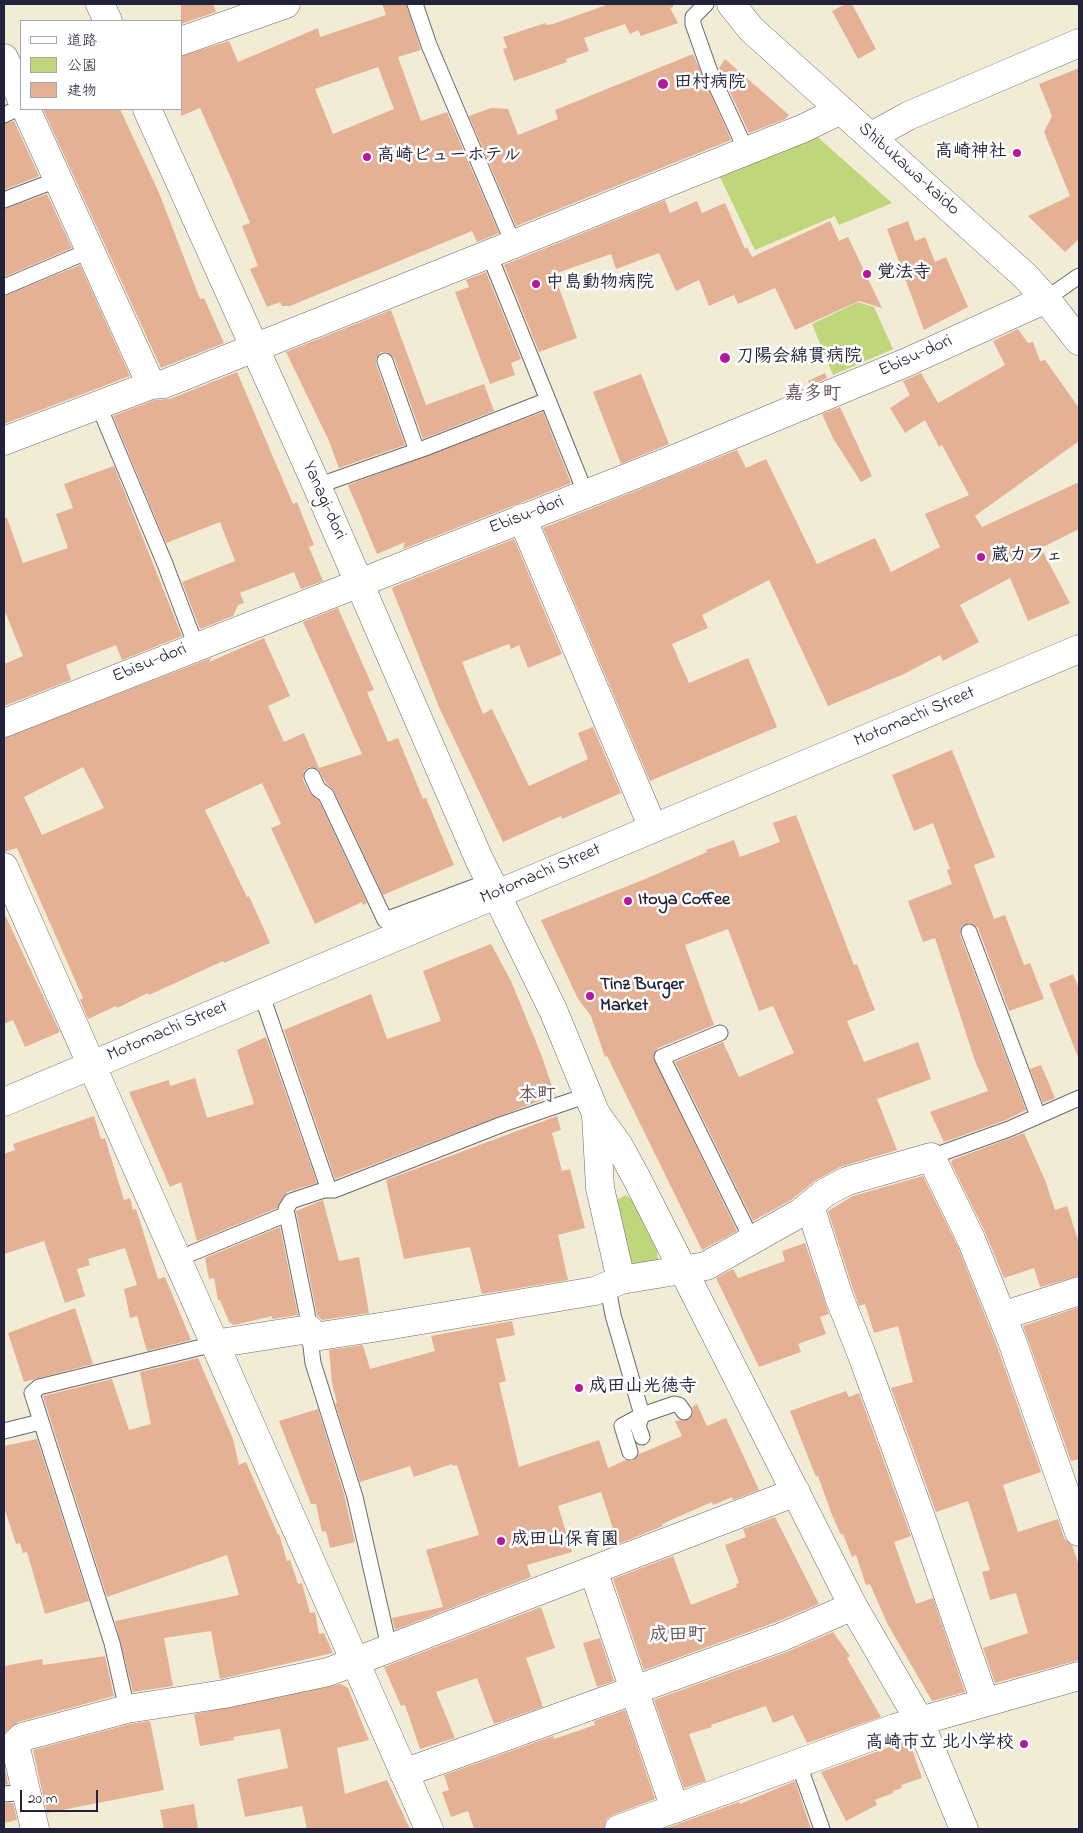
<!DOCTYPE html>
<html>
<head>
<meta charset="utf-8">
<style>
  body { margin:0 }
  #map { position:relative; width:1083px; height:1833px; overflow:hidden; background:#f2ecd6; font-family:"Indie Flower","Klee One",sans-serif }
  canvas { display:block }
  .frame { position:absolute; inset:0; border:5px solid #22223b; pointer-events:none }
  .legend { position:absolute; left:20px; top:20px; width:162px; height:90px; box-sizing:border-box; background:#fff; border:1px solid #a7a7b1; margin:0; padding:6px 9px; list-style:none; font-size:15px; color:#22223b }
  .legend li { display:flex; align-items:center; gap:10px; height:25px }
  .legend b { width:25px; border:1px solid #a7a7b1 }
  .scale { position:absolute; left:20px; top:1790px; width:78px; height:22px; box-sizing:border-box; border:2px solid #22223b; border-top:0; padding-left:6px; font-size:15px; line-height:18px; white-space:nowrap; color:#22223b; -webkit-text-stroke:4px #fff; paint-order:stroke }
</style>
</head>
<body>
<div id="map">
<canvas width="1083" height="1833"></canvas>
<div class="frame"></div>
<ul class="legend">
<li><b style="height:6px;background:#fff"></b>道路</li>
<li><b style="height:14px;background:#c0d67a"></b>公園</li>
<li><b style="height:14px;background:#e5b195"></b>建物</li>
</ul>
<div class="scale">20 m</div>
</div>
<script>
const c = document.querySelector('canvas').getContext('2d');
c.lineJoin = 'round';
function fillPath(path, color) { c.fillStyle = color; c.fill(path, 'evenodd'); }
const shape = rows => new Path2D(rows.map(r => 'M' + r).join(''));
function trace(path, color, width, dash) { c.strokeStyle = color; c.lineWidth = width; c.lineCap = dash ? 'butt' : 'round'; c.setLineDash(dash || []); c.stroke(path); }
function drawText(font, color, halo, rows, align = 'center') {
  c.font = font + ' "Indie Flower","Klee One",sans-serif'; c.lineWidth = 5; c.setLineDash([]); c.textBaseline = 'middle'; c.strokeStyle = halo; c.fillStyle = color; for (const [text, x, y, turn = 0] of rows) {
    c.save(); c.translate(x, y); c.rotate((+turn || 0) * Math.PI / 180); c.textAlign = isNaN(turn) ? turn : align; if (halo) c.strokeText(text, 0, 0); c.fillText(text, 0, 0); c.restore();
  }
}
const green = shape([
  [813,133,892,203,839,225,835,216,755,250,717,171],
  [858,302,874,307,893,349,833,375,812,324],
  [626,1195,633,1201,657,1251,658,1260,630,1265,615,1203,618,1199]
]);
const building = shape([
  [181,4,213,4,216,12,181,24],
  [382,4,406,4,421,50,398,57,421,121,447,112,499,233,477,242,472,231,290,306,282,306,280,302,267,307,250,269,258,266,242,226,250,223,230,176,200,108,181,116,181,56,229,41,238,62,318,28,320,37,386,15],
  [378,67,394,109,333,134,315,89],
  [609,4,673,4,673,7,670,8,678,23,641,36,638,30,630,34,625,24,584,38,589,51,566,59,567,62,514,81,503,49,507,48,503,37,545,23,546,25,553,24],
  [846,4,852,4,876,49,858,59,832,11],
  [693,54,731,140,516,226,469,116,491,108,508,109,518,135,558,119,555,110],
  [725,59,789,115,785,119,749,133,719,68],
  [1079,68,1079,239,1065,252,1028,216,1070,196,1044,132,1052,116,1039,84],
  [43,109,120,109,159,193,200,299,204,298,224,343,161,368],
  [14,121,39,176,4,190,4,124],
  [47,194,72,248,4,277,4,209],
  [665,200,670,213,697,201,702,213,725,203,745,249,747,247,752,257,830,221,839,241,848,237,882,308,859,301,795,330,775,288,738,304,734,295,709,306,699,280,676,291,659,253,616,269,611,254,554,274,577,338,539,352,504,265],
  [908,221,915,241,925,237,935,262,946,257,968,307,924,330,887,229],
  [80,265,130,376,4,424,4,296],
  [486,272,521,359,511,363,515,375,490,384,455,292,469,287,466,280],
  [391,310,426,405,484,384,494,411,423,439,394,358,387,352,381,352,376,359,376,364,405,445,339,468,329,441,286,352],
  [1018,329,1028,343,1033,342,1040,361,1045,360,1079,408,1079,441,975,516,982,527,1079,482,1079,529,1041,548,1070,603,1028,621,1010,578,960,605,979,642,943,661,940,655,904,674,828,706,769,580,702,615,708,628,672,644,689,683,748,658,777,727,650,781,543,528,737,450,746,468,766,459,817,564,875,538,891,572,940,547,925,514,969,495,942,445,939,447,925,420,905,433,890,408,910,395,903,381,921,373,938,403,1005,365,993,341],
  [237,372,293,504,297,502,314,545,309,547,323,581,301,589,294,572,240,593,244,603,238,605,233,616,200,629,182,582,235,561,220,522,166,543,113,416,154,400,170,399],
  [825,373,827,378,810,386,808,381],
  [641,374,669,444,621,464,593,392],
  [840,407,872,476,861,482,833,438,822,414],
  [543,412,571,483,403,549,405,542,377,554,348,485],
  [114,466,182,636,122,660,116,645,66,665,71,680,4,706,4,664,23,656,4,609,4,518,7,518,23,563,68,548,56,514,73,508,64,484],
  [514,539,562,654,528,668,519,645,511,649,509,644,462,662,483,714,492,709,529,786,588,759,578,733,593,727,621,793,562,819,561,816,503,842,439,707,392,589,393,587],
  [338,608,374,690,367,692,388,742,398,738,423,799,426,798,454,865,383,895,334,791,326,783,318,769,309,767,304,771,303,780,310,793,319,801,367,903,363,905,362,902,315,924,271,828,281,824,262,783,205,810,247,897,249,896,270,943,224,963,223,961,149,995,148,993,117,1008,116,1006,88,1019,80,1000,83,998,17,848,4,852,4,738,211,658,209,662,264,638,290,696,268,706,284,742,304,733,319,768,362,754,303,622],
  [83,767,104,808,42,835,24,797],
  [952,750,995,857,974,865,994,919,1005,915,1024,965,1030,963,1044,999,1009,1011,978,928,970,923,962,926,960,935,1026,1110,1006,1120,944,1142,930,1112,988,1091,975,1061,935,938,923,942,908,901,952,884,947,870,950,869,933,823,914,831,892,775],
  [796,815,854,965,857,964,875,1010,847,1021,864,1062,918,1042,931,1079,877,1099,897,1150,840,1167,816,1180,791,1200,753,1221,675,1062,723,1042,739,1077,794,1053,773,1006,759,1011,728,929,685,945,714,1025,658,1048,653,1057,737,1231,702,1250,607,1056,605,1057,591,1016,578,999,541,920,643,880,707,852,706,850,734,840,740,857,780,842,773,823],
  [4,913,60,1032,25,1047,13,1020,4,1024],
  [491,944,511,981,541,1054,555,1095,335,1179,284,1030,371,994,387,1039,441,1021,423,971],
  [1073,974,1079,989,1078,1057,1049,984],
  [266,1037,317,1183,287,1192,277,1208,197,1241,181,1182,170,1187,129,1092,169,1080,170,1086,195,1078,207,1118,254,1104,237,1050],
  [1041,1065,1055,1098,1043,1103,1030,1069],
  [94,1116,101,1139,105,1138,124,1200,130,1198,133,1210,136,1209,158,1279,165,1277,191,1340,147,1351,137,1316,130,1318,124,1289,137,1285,125,1248,88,1259,90,1265,77,1269,85,1296,65,1303,44,1241,4,1254,4,1154,15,1150,13,1144],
  [557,1116,561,1130,552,1133,562,1171,570,1169,585,1228,558,1235,568,1280,482,1294,470,1247,404,1259,386,1180],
  [1024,1133,1045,1180,1055,1210,1067,1206,1079,1243,1079,1276,1040,1287,1034,1268,1004,1278,985,1232,951,1163,952,1160],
  [923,1176,957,1245,997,1346,1041,1472,1003,1485,1018,1532,1058,1519,1064,1538,1072,1545,1079,1566,1079,1660,995,1683,983,1648,1028,1633,1016,1593,990,1600,982,1572,990,1570,968,1501,936,1512,891,1388,913,1382,898,1326,874,1333,865,1304,859,1306,854,1292,828,1211,853,1196],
  [323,1200,339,1261,359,1257,369,1313,322,1320,317,1315,296,1211],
  [280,1227,298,1315,272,1319,272,1316,234,1325,229,1322,220,1300,218,1300,214,1278,209,1279,205,1258],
  [805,1243,829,1314,820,1317,826,1334,798,1344,801,1352,759,1367,716,1278,733,1269,738,1278,785,1261,782,1251],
  [1079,1307,1079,1459,1071,1461,1023,1326],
  [75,1308,93,1364,24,1382,8,1333],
  [512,1321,515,1335,496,1339,506,1381,499,1383,519,1467,599,1440,608,1468,626,1460,633,1461,639,1454,682,1436,675,1421,690,1419,693,1412,692,1407,697,1404,707,1426,726,1418,759,1490,733,1500,732,1497,713,1505,712,1502,662,1524,663,1526,618,1544,601,1492,558,1506,572,1552,527,1565,531,1577,395,1630,392,1618,443,1607,426,1550,479,1535,457,1465,453,1466,452,1464,414,1477,410,1466,360,1482,335,1403,337,1403,332,1383,329,1350,363,1345,370,1369,435,1351,431,1336],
  [198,1358,233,1439,239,1465,246,1462,278,1535,279,1534,287,1561,290,1560,298,1584,302,1583,310,1613,315,1612,319,1634,324,1633,333,1653,220,1679,211,1631,164,1638,173,1686,133,1692,115,1621,239,1595,227,1555,107,1597,43,1396,112,1379,129,1430,151,1424,140,1372],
  [846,1391,849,1397,859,1393,911,1536,894,1542,916,1604,933,1598,965,1692,932,1701,887,1623,870,1584,866,1585,856,1555,852,1557,843,1534,841,1535,832,1515,818,1476,816,1477,790,1411],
  [318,1409,344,1494,355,1542,330,1548,326,1531,322,1532,316,1504,311,1504,279,1421],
  [37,1439,89,1601,45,1614,27,1552,23,1553,20,1543,16,1544,4,1507,4,1446],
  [775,1517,819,1604,776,1622,644,1670,613,1579,673,1556,691,1605,737,1587,736,1584,739,1583,725,1545,746,1537,743,1529],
  [541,1607,555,1648,526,1658,543,1707,494,1724,477,1678,436,1692,455,1738,420,1749,405,1705,401,1706,384,1667],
  [833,1632,850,1656,847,1658,881,1717,807,1743,793,1715,773,1723,766,1706,711,1725,712,1727,689,1734,706,1781,684,1788,654,1700,787,1652],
  [600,1638,614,1681,597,1687,583,1643],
  [105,1656,114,1696,18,1722,4,1733,4,1666,42,1659,43,1665],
  [341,1684,348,1688,369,1740,337,1748,345,1794,387,1780,410,1829,307,1829,302,1806,245,1817,237,1779,288,1768,280,1729,233,1737,234,1740,200,1746,194,1714],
  [625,1710,655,1799,613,1815,607,1819,604,1829,474,1829,468,1811,451,1817,442,1792,449,1790,444,1775,553,1736,554,1739,595,1725,594,1721],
  [150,1721,164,1790,47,1813,33,1750,130,1724],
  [909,1740,922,1778,901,1785,902,1788,893,1791,893,1793,875,1800,877,1805,846,1821,821,1772],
  [4,1764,8,1784,4,1785],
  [795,1781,811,1829,664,1829,739,1802,740,1804],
  [4,1803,13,1803,17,1820,4,1823],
  [194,1804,198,1829,164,1829,160,1810]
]);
const service = shape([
  [415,4,429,45,513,243],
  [706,4,693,17,693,24,710,72,746,150],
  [4,115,21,107],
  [4,200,59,179],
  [4,287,91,250],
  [1046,299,1079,276],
  [385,361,417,451],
  [548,400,581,482],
  [98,404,165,564,196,646],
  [317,486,425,448,548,400,489,254],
  [312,776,318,789,326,795,385,920,490,881],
  [969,932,1038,1116],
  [261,993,329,1190],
  [720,1033,662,1057,752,1240],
  [931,1157,1009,1129,1079,1098],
  [192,1253,287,1214],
  [608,1288,613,1315,642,1415,638,1426,642,1437],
  [4,1431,40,1422],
  [630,1452,622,1426,642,1415,674,1404,679,1405,684,1412],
  [389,1647,355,1497,313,1363,307,1313,286,1209,291,1201,324,1190,334,1190,503,1124,588,1095],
  [127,1709,112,1643,32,1393,39,1387,214,1344],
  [799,1765,822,1829],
  [4,1794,27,1792]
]);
const minor = shape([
  [181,41,286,4],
  [4,58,21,98],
  [26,109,151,385],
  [872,136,908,116,1079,43],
  [4,441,151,385,164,384,804,128,841,110],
  [522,518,653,828],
  [4,723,667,462,905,363,1046,299],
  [596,1114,600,1188,621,1280],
  [810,1206,839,1297,862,1355,923,1523,985,1702],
  [1002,1316,1079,1291],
  [214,1344,309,1329,314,1337,386,1326,595,1291,621,1280,706,1266,800,1213,826,1192,847,1181,931,1157,971,1239,1012,1341,1079,1532],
  [593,1570,675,1809],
  [919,1720,964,1829],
  [404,1773,782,1637,853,1606],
  [35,1829,15,1744,22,1737,127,1709,224,1694,328,1672,796,1492],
  [619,1829,895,1728,1079,1676]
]);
const tertiary = shape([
  [100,4,108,21],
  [147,109,317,486,479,859,553,1010,596,1114,619,1146,637,1179,853,1606,919,1720],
  [4,867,429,1829]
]);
const primary = shape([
  [731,4,751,29,1025,276,1046,299,1079,341]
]);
const trunk = shape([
  [4,1102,1079,649]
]);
const markers = [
  [663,84,6,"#b5179e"],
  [1017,153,5,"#b5179e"],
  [367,157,5,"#b5179e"],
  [867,274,5,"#b5179e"],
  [536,284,5,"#b5179e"],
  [725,358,6,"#b5179e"],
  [981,557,5,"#b5179e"],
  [628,901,5,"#b5179e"],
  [590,996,5,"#b5179e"],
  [579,1388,5,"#b5179e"],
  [501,1541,5,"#b5179e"],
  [1024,1744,5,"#b5179e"]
];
const poiNames = [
  ["田村病院",674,84],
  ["高崎神社",1007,153,"right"],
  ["高崎ビューホテル",377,157],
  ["覚法寺",877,274],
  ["中島動物病院",546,284],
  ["刀陽会綿貫病院",736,358],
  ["蔵カフェ",991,557],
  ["Itoya Coffee",638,901],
  ["Tinz Burger",600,986],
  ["Market",600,1007],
  ["成田山光徳寺",589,1388],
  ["成田山保育園",511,1541],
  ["高崎市立 北小学校",1014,1744,"right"]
];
const streetNames = [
  ["Shibukawa-kaido",908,170,42],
  ["Ebisu-dori",916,357,-24],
  ["Yanagi-dori",323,501,66],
  ["Ebisu-dori",527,516,-21],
  ["Ebisu-dori",150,664,-22],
  ["Motomachi Street",915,718,-23],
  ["Motomachi Street",541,875,-23],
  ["Motomachi Street",168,1032,-23]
];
const neighbourhoodNames = [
  ["嘉多町",813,396],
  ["本町",537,1097],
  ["成田町",678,1637]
];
fillPath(green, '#c0d67a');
fillPath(building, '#e5b195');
trace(service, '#6b6971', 17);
trace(minor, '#6b6971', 29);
trace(tertiary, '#6b6971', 29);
trace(primary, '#6b6971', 29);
trace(trunk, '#6b6971', 29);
trace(service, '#fff', 15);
trace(minor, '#fff', 28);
trace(tertiary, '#fff', 28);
trace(primary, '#fff', 28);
trace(trunk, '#fff', 28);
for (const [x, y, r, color] of markers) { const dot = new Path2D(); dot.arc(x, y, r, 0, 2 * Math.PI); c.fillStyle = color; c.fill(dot); trace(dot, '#fff', 2); }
drawText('bold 18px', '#22223b', '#fff', poiNames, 'left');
drawText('18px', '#22223b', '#fff', streetNames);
drawText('bold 19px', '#66545a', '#fff', neighbourhoodNames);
</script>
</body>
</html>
